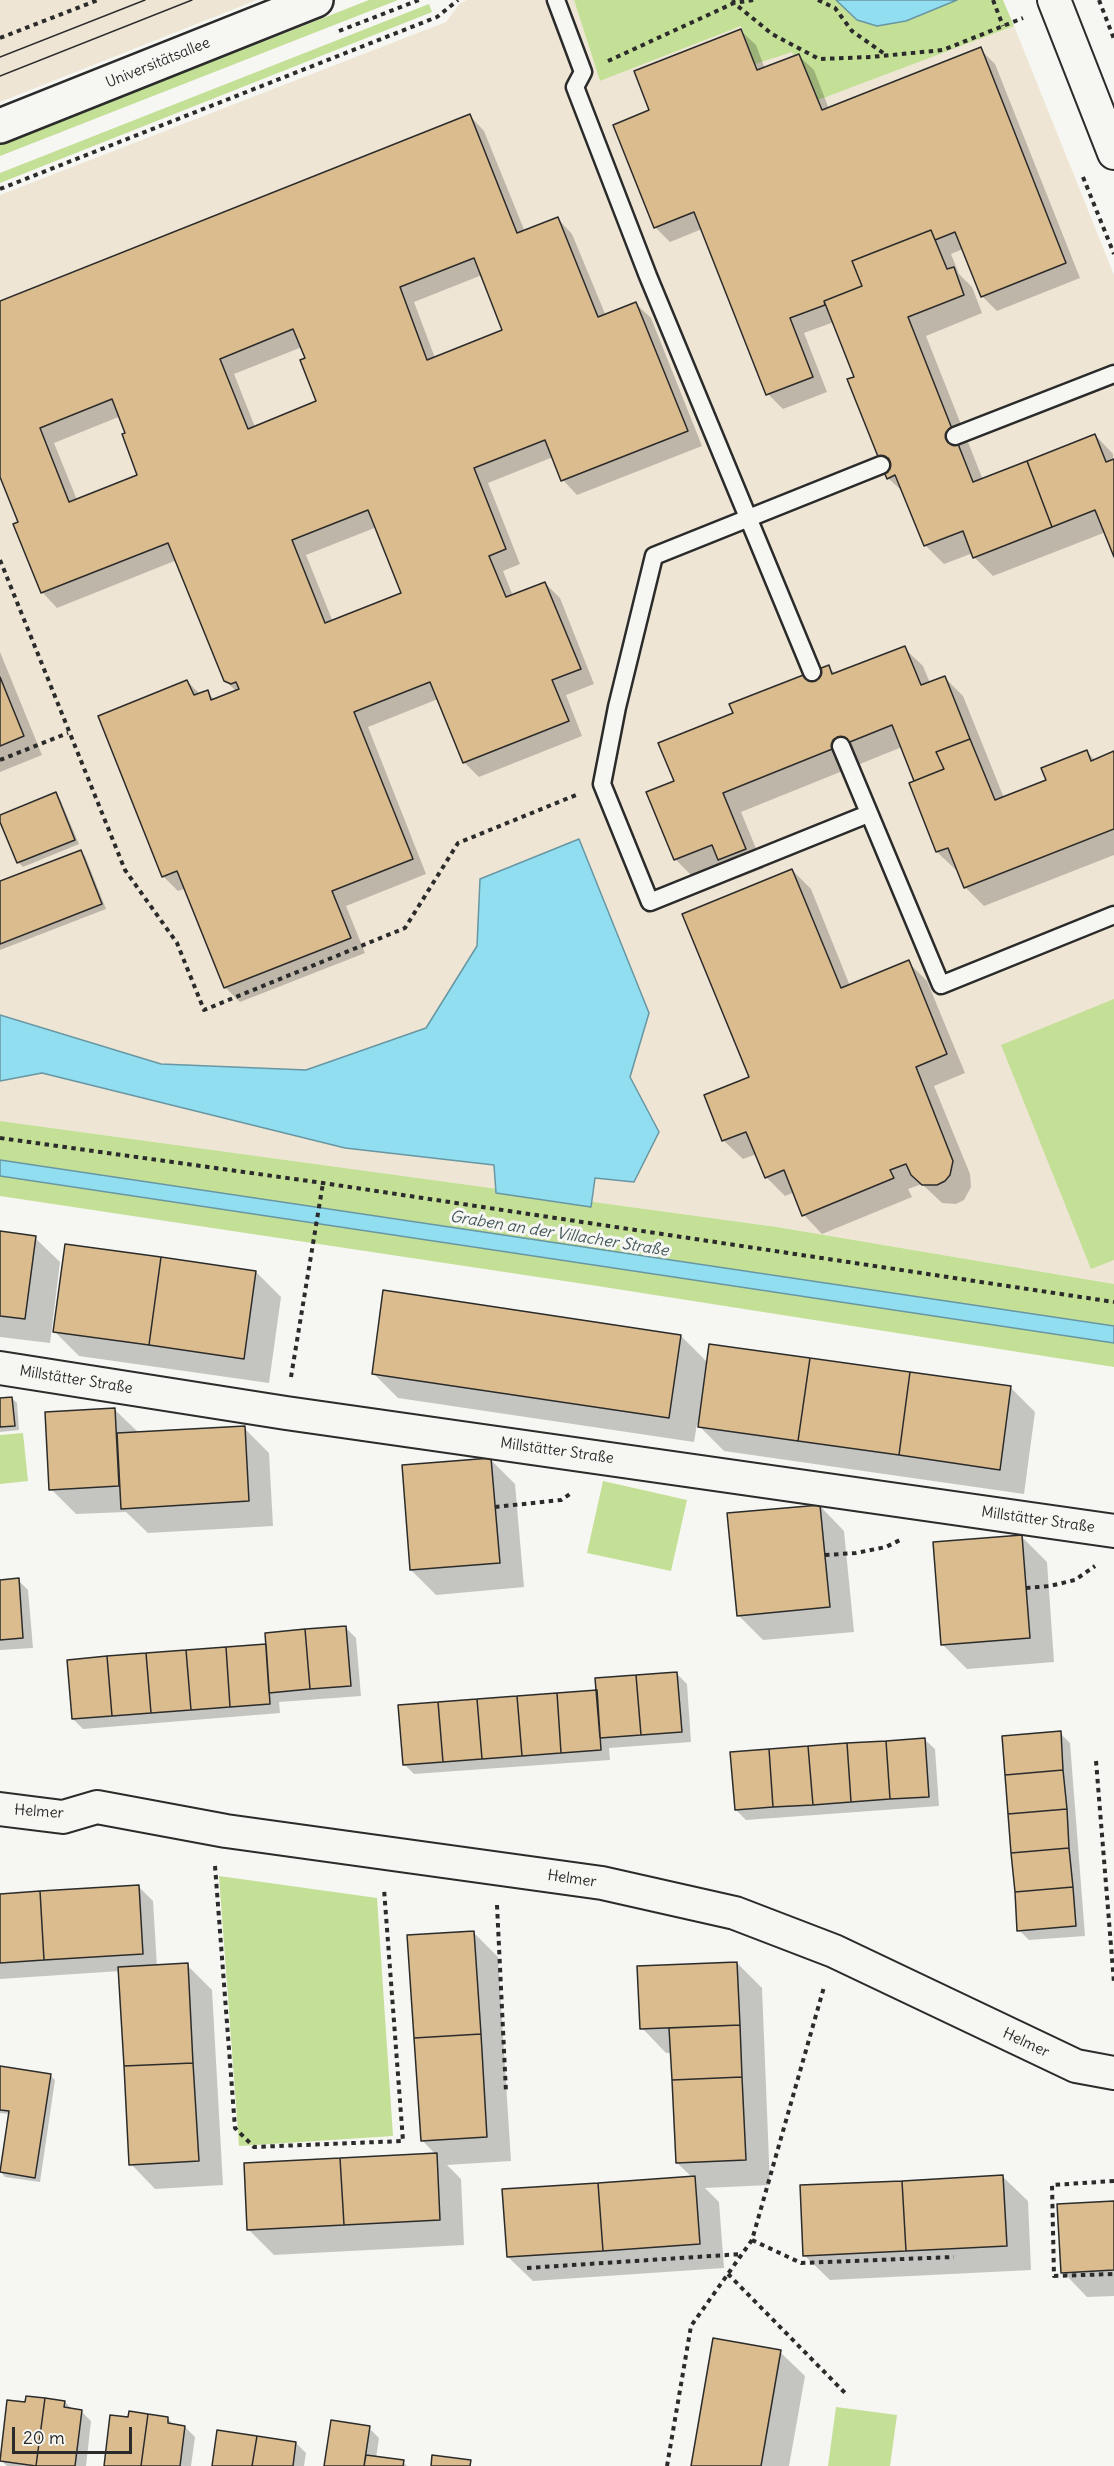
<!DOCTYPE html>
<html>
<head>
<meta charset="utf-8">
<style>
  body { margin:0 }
  #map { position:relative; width:1114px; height:2466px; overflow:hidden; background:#f6f6f2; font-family:Delius,sans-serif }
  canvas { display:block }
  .scale { position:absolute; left:12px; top:2427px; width:120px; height:27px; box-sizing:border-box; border:3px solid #2b2b2b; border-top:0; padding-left:8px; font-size:18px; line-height:21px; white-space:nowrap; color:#2b2b2b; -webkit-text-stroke:4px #f6f6f2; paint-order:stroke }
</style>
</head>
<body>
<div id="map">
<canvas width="1114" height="2466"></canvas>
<div class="scale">20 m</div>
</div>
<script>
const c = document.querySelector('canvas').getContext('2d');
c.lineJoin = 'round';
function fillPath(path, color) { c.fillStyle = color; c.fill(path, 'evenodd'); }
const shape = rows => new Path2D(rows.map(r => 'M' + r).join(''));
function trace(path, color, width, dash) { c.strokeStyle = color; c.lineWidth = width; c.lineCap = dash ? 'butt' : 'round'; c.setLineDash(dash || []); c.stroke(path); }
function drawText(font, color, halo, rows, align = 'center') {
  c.font = font + ' Delius,sans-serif'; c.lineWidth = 6; c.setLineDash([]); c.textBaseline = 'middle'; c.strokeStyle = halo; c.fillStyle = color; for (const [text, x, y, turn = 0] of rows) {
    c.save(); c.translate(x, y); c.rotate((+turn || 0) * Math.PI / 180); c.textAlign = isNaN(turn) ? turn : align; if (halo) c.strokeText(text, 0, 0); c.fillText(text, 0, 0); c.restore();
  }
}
const built = shape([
  [0,0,257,0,0,102],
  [467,0,574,0,600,81,741,26,792,51,813,102,1014,26,1114,275,1114,1284,777,1227,0,1121,0,195,446,22,460,3]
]);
const green = shape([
  [369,0,398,0,0,156,0,145],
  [574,0,1003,0,1014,26,813,102,792,52,755,64,741,26,600,81],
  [429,4,432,12,0,183,0,173],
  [1114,999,1114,1260,1091,1269,1001,1045],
  [0,1121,777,1227,1114,1284,1114,1367,591,1285,0,1196],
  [23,1433,28,1481,0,1484,0,1435],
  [603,1481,687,1500,671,1571,587,1553],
  [219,1876,377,1898,393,2136,239,2146],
  [836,2407,897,2415,890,2466,828,2466]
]);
const water = shape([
  [836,0,957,0,906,21,877,26,857,20,836,0],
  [579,839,649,1013,630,1077,659,1132,634,1182,595,1178,591,1207,496,1193,494,1165,345,1148,42,1073,0,1081,0,1015,161,1064,306,1070,426,1028,477,946,480,879,579,839],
  [0,1160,1114,1326,1114,1343,0,1176,0,1160]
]);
const shadow = shape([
  [741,31,756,45,765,69,799,56,814,70,829,109,980,49,995,64,1080,278,997,311,982,296,963,249,951,254,959,274,972,287,982,313,926,336,983,480,1095,435,1113,454,1114,553,1106,532,993,576,974,557,973,553,944,564,925,545,904,493,888,478,856,378,834,322,804,333,827,392,783,409,768,394,702,229,670,242,655,227,651,111],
  [470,116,484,131,525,232,558,219,572,234,606,316,636,304,651,318,702,446,577,495,563,480,553,457,488,483,520,564,503,571,513,596,545,583,560,598,594,684,566,695,582,736,479,777,464,762,438,699,368,727,426,874,346,906,365,953,240,1002,225,987,186,888,178,891,163,876,187,681,200,694,207,692,215,700,236,691,225,680,177,560,57,608,43,593,15,525,20,523,0,472,0,303],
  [482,275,504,331,435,358,414,302],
  [302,347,318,402,255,427,234,374],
  [121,416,139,476,77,500,54,443],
  [377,527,403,594,333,622,306,555],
  [904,648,923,666,930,683,944,677,963,696,1004,798,1048,781,1086,751,1095,760,1114,753,1114,855,984,906,966,888,958,870,956,870,937,852,916,782,902,747,741,812,764,868,738,878,725,865,694,878,675,859,676,782,735,714,828,667,836,674],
  [0,652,42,755,0,772],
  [55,794,60,799,79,844,23,867,18,862,0,816],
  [80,852,85,856,106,909,0,950,0,883],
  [792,870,811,889,850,986,908,962,927,981,965,1073,934,1086,970,1174,971,1187,964,1200,956,1204,942,1203,922,1184,908,1189,912,1197,822,1234,804,1215,795,1192,785,1196,766,1177,757,1154,743,1159,724,1141,706,1096,751,1078],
  [0,1233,35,1238,60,1262,50,1343,0,1337],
  [256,1272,281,1297,269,1383,79,1356,54,1331],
  [681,1336,708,1363,1011,1388,1035,1412,1024,1494,724,1451,697,1424,694,1442,398,1398,373,1373],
  [12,1398,17,1403,19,1430,0,1432,0,1400],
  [115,1410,139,1433,244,1428,269,1453,273,1526,148,1533,126,1512,76,1514,51,1489],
  [491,1460,515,1484,524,1587,436,1595,411,1570],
  [820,1506,844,1531,854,1632,763,1640,738,1615],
  [1022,1537,1047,1562,1054,1662,967,1669,942,1644],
  [18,1580,28,1590,33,1648,0,1650,0,1581],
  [346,1628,356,1638,361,1696,279,1702,280,1713,83,1729,73,1719,267,1646],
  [677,1674,687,1684,691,1742,609,1748,610,1760,414,1774,404,1764,598,1692],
  [1060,1733,1070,1743,1085,1936,1029,1940,1019,1930],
  [924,1739,935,1749,939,1806,746,1820,736,1810],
  [138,1886,153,1901,157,1967,187,1965,212,1990,223,2185,155,2189,131,2164,120,1971,0,1979,0,1895],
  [473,1932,498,1957,511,2161,447,2165,461,2179,464,2245,274,2255,249,2230,436,2155,422,2140],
  [737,1963,762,1988,770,2185,705,2188,719,2202,724,2268,533,2281,508,2257,692,2177,677,2163,672,2053,666,2053,642,2028],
  [0,2067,50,2075,55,2080,40,2182,5,2177,1,2172,10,2114,0,2113],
  [1003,2177,1028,2201,1031,2270,830,2280,805,2256],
  [1114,2202,1114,2296,1087,2297,1063,2272],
  [780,2352,805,2376,789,2466,693,2466],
  [65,2402,73,2410,81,2411,91,2421,86,2466,7,2466,1,2460,26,2403],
  [167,2418,175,2426,185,2427,195,2437,191,2466,105,2466],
  [369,2428,379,2438,376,2458,403,2462,407,2466,325,2466],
  [296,2443,306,2453,304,2466,213,2466]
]);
const building = shape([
  [741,29,757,70,799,54,822,110,981,47,1066,263,981,297,955,232,935,240,931,230,852,261,862,286,824,301,825,305,790,318,813,377,766,395,694,212,654,228,613,125,649,110,634,71,741,29],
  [470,114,517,233,558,217,598,317,636,302,688,431,561,481,545,440,474,468,506,549,489,556,506,597,545,582,581,669,552,680,569,721,463,763,430,682,354,712,413,859,332,891,351,938,224,988,177,871,162,877,98,716,187,680,194,695,208,690,211,700,239,689,236,682,231,684,224,681,168,543,41,593,13,524,18,522,0,477,0,301,470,114],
  [474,258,502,330,427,360,400,287,474,258],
  [293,329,305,358,300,360,316,401,248,429,220,359,293,329],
  [112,399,125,433,122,434,137,475,69,502,40,428,112,399],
  [368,510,401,593,325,623,292,540,368,510],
  [931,230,947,269,954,267,964,295,908,317,973,482,1027,461,1052,527,973,558,963,531,924,546,895,475,887,479,847,379,854,377,824,301,862,286,852,261,931,230],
  [1095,434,1106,462,1114,459,1114,557,1095,510,1052,527,1027,461,1095,434],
  [905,646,921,685,945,676,970,739,936,752,944,769,914,781,892,725,723,793,746,849,718,860,712,845,674,860,646,792,674,781,658,743,733,713,729,704,829,665,832,674,905,646],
  [0,677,24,736,0,746,0,677],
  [970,739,995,800,1046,780,1041,768,1087,750,1091,761,1114,751,1114,829,964,888,948,848,936,852,909,783,944,769,936,752,970,739],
  [56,792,75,840,17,863,0,822,0,815,56,792],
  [81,850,102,904,0,944,0,881,81,850],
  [792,869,841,988,909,960,947,1054,916,1067,953,1161,950,1175,945,1181,937,1185,922,1185,911,1175,906,1164,890,1170,894,1178,802,1216,784,1170,765,1178,746,1132,722,1141,704,1095,749,1077,682,914,792,869],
  [0,1231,36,1236,25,1319,0,1316,0,1231],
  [65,1244,161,1257,149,1345,53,1332,65,1244],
  [161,1257,256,1271,244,1359,149,1345,161,1257],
  [383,1290,681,1335,669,1418,372,1374,383,1290],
  [709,1344,810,1358,798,1441,698,1427,709,1344],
  [810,1358,910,1372,899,1455,798,1441,810,1358],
  [910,1372,1011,1386,1000,1470,899,1455,910,1372],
  [12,1397,15,1426,0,1427,0,1398,12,1397],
  [115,1408,119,1486,49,1490,45,1412,115,1408],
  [245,1426,249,1501,121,1509,117,1433,245,1426],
  [491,1458,500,1563,410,1570,402,1465,491,1458],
  [820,1505,830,1607,737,1616,727,1513,820,1505],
  [1022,1535,1030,1638,941,1645,933,1542,1022,1535],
  [19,1578,23,1638,0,1640,0,1580,19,1578],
  [346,1626,351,1686,310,1689,305,1629,346,1626],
  [305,1629,310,1689,269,1693,265,1633,305,1629],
  [266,1644,270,1704,230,1707,226,1647,266,1644],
  [226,1647,230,1707,191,1710,186,1650,226,1647],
  [186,1650,191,1710,151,1713,146,1653,186,1650],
  [146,1653,151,1713,112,1716,107,1656,146,1653],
  [107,1656,112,1716,72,1719,67,1660,107,1656],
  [677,1672,682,1732,641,1735,636,1675,677,1672],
  [636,1675,641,1735,600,1738,595,1678,636,1675],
  [597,1690,601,1750,561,1753,557,1693,597,1690],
  [557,1693,561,1753,522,1756,517,1696,557,1693],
  [517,1696,522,1756,482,1759,477,1699,517,1696],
  [477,1699,482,1759,443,1762,438,1702,477,1699],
  [438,1702,443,1762,403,1765,398,1705,438,1702],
  [1061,1731,1063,1770,1005,1775,1002,1736,1061,1731],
  [925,1738,929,1797,890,1799,886,1741,925,1738],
  [886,1741,890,1799,851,1802,847,1743,886,1741],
  [847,1743,851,1802,813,1805,808,1746,847,1743],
  [808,1746,813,1805,773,1807,769,1749,808,1746],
  [769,1749,773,1807,735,1810,730,1752,769,1749],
  [1063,1770,1067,1809,1008,1814,1005,1775,1063,1770],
  [1067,1809,1069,1848,1011,1853,1008,1814,1067,1809],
  [1069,1848,1073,1887,1015,1892,1011,1853,1069,1848],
  [139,1885,143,1954,44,1960,40,1891,139,1885],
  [1073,1887,1076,1926,1017,1931,1015,1892,1073,1887],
  [40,1891,44,1960,0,1963,0,1894,40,1891],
  [474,1931,481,2034,414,2038,407,1935,474,1931],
  [737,1962,740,2025,640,2029,637,1966,737,1962],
  [188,1963,193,2063,124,2066,118,1967,188,1963],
  [740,2025,742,2077,672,2080,669,2028,740,2025],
  [481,2034,487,2137,421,2141,414,2038,481,2034],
  [193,2063,199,2161,129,2165,124,2066,193,2063],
  [0,2066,51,2074,35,2178,0,2172,9,2111,0,2110,0,2066],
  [742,2077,746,2160,676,2163,672,2080,742,2077],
  [437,2153,440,2220,344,2225,340,2158,437,2153],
  [340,2158,344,2225,247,2230,244,2163,340,2158],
  [1003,2175,1007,2246,906,2251,902,2181,1003,2175],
  [695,2176,700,2244,603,2251,598,2183,695,2176],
  [902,2181,906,2251,803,2256,800,2185,902,2181],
  [598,2183,603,2251,507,2257,502,2189,598,2183],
  [1114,2201,1114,2270,1061,2273,1057,2204,1114,2201],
  [713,2338,781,2350,761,2466,691,2466,713,2338],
  [26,2396,45,2398,36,2466,0,2461,7,2400,25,2402,26,2396],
  [45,2398,65,2401,64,2407,82,2410,75,2466,36,2466,45,2398],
  [129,2411,148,2414,141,2466,104,2466,110,2415,128,2417,129,2411],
  [148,2414,168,2417,168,2423,185,2426,180,2466,141,2466,148,2414],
  [331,2420,370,2426,364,2466,324,2466,331,2420],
  [217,2430,257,2436,252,2466,212,2466,217,2430],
  [257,2436,296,2442,293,2466,252,2466,257,2436],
  [366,2455,404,2460,403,2466,364,2466,366,2455],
  [432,2455,471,2460,470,2466,431,2466,432,2455]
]);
const path = shape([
  [733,0,734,3,754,0],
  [818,0,835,8,852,31,886,55],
  [993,0,1003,26],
  [1099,0,1114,39],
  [339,31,419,0],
  [0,38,98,0],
  [608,61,734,3,772,34,819,59,871,57,943,50,1023,18],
  [1083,177,1114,254],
  [0,189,437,17,458,0],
  [0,560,125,870,177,943,204,1010,405,928,458,843,576,795],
  [0,760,68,733],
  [0,1138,323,1183,1114,1302],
  [291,1377,323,1183],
  [495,1507,561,1500,573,1492],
  [825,1555,856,1553,886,1547,902,1539],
  [1026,1588,1050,1586,1075,1580,1095,1566],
  [1096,1761,1114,1983],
  [215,1866,235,2128,254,2147,403,2141,384,1889],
  [497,1905,506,2092],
  [1114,2181,1052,2185,1054,2276,1114,2274],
  [752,2240,801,2263,954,2257],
  [527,2268,742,2254],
  [728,2274,847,2395],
  [667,2466,691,2326,752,2240,824,1987]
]);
const service = shape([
  [556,0,583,72,575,87,648,276,812,672],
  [955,436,1114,374],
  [841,746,941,985,1114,915],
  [868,814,650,902,602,784,617,707,654,556,881,465]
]);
const minor = shape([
  [1054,0,1114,153],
  [0,1368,286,1413,1114,1531],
  [0,1809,63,1817,97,1807,226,1831,602,1883,735,1913,834,1951,1076,2066,1114,2073]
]);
const tertiary = shape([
  [0,126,316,0]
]);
const tram = shape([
  [0,57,145,0],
  [0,76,192,0]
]);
const streetNames = [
  ["Universitätsallee",158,63,-22],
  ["Millstätter Straße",76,1380,9],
  ["Millstätter Straße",557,1451,8],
  ["Millstätter Straße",1038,1520,8],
  ["Helmer",39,1812,4],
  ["Helmer",572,1879,8],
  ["Helmer",1026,2043,25]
];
const waterNames = [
  ["Graben an der Villacher Straße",559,1234,9]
];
fillPath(built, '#eee5d4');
fillPath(green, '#c4df96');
fillPath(water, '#91def1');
trace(water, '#6896a2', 1.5);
fillPath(shadow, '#0003');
fillPath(building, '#dabc8e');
trace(building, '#2b2b2b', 1.5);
trace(service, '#2b2b2b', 21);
trace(minor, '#2b2b2b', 36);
trace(tertiary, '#2b2b2b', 38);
trace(path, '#2b2b2b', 4, [4.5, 4.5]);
trace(service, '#f6f6f2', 16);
trace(minor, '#f6f6f2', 32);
trace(tertiary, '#f6f6f2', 33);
trace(tram, '#2b2b2b', 1.5);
drawText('15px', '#2b2b2b', '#f6f6f2', streetNames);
drawText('italic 16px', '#44585c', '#f6f6f2', waterNames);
</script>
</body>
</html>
